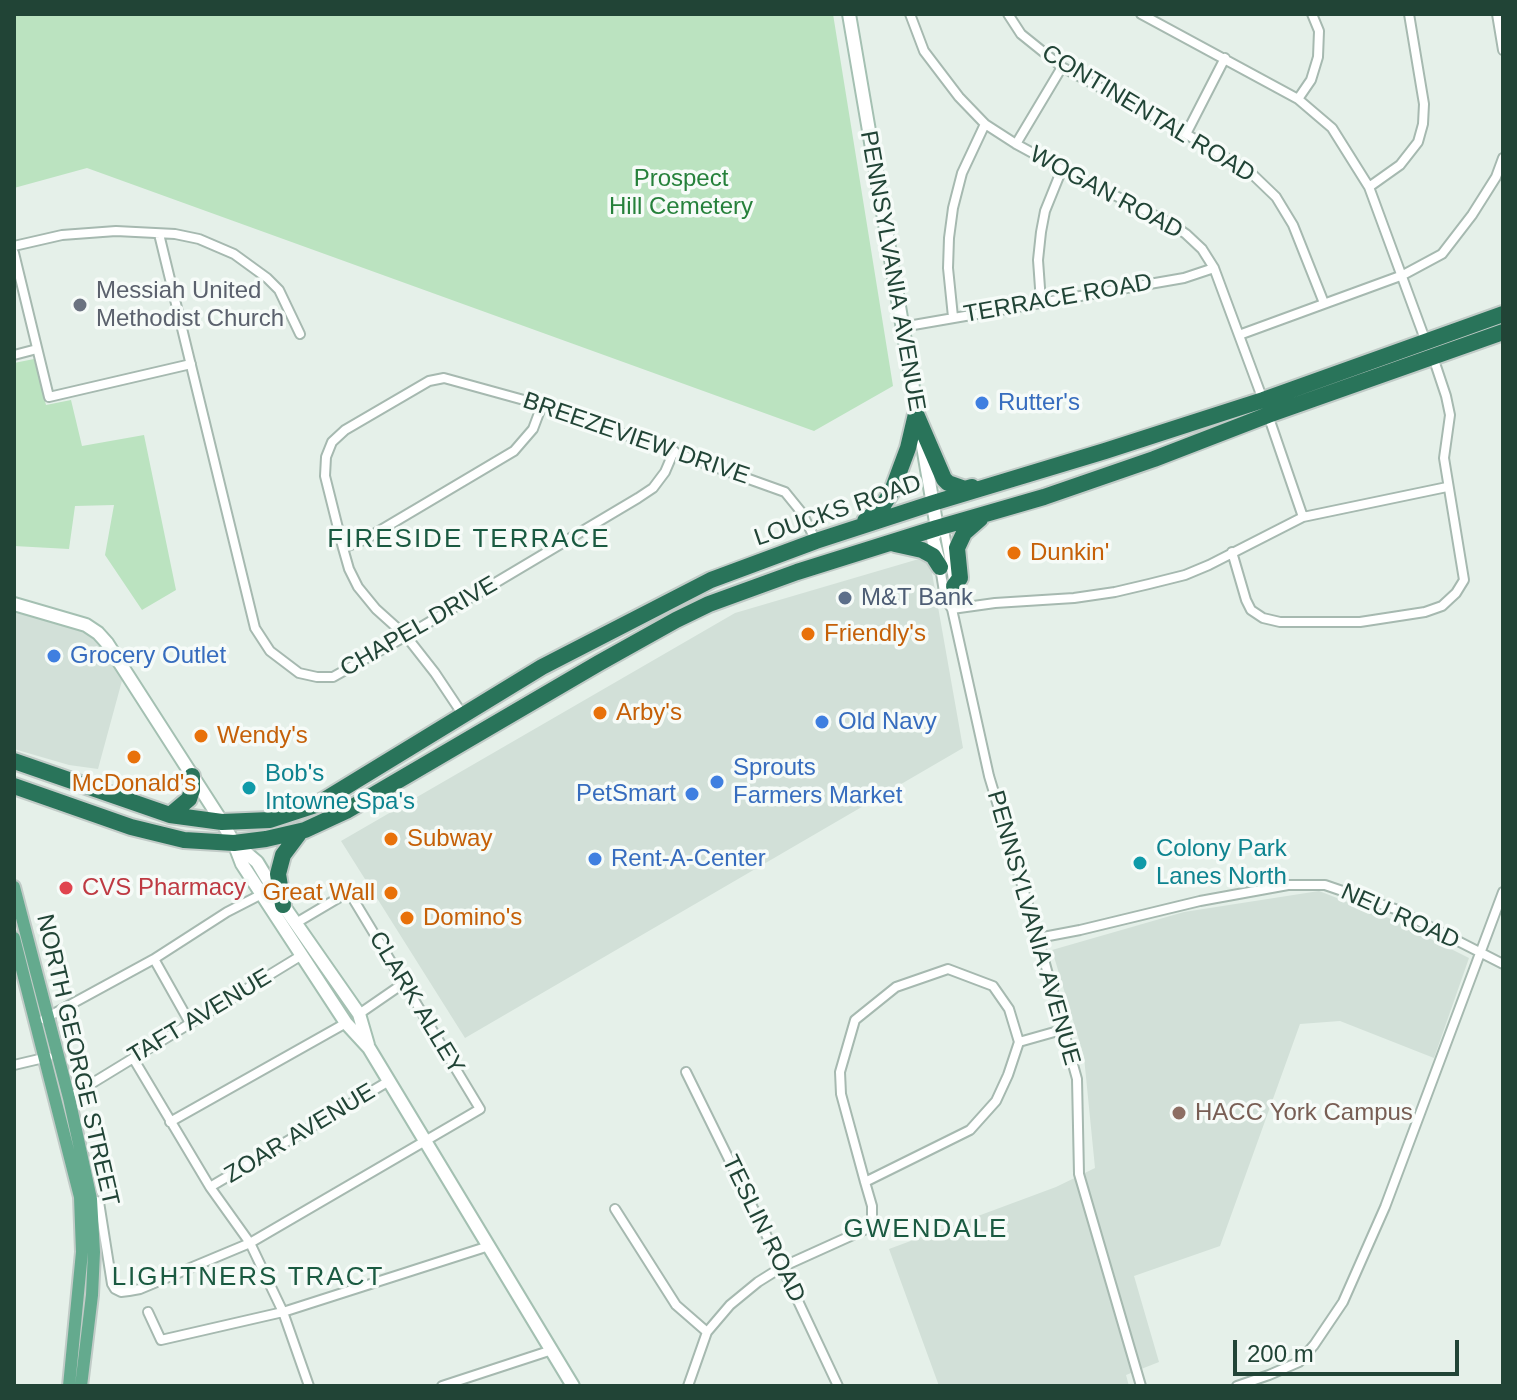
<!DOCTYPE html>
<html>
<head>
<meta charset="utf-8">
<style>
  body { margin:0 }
  #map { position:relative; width:1517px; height:1400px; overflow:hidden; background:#e5f0e9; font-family:Helvetica,sans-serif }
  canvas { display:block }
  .frame { position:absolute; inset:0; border:16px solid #214436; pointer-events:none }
  .scale { position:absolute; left:1233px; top:1340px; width:226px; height:36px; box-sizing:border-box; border:4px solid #214436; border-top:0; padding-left:10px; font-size:24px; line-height:28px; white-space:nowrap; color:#214436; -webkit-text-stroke:6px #f6fbf8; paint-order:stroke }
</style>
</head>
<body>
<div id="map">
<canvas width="1517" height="1400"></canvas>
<div class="frame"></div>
<div class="scale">200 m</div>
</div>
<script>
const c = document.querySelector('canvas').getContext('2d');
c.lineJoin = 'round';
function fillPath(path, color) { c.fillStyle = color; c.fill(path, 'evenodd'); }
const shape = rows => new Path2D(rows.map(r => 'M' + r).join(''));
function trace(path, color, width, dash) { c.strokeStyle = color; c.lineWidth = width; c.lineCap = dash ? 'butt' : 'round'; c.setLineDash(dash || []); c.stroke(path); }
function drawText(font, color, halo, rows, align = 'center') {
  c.font = font + ' Helvetica,sans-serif'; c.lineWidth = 7; c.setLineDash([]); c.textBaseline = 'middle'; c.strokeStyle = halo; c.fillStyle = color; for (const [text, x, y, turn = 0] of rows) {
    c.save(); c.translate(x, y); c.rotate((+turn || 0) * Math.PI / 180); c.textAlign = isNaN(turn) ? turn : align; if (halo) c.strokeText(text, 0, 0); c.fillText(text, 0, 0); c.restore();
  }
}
const built = shape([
  [929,556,963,748,465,1038,341,841,735,613],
  [14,609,86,631,99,641,123,677,98,769,69,765,14,749],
  [1319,891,1391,919,1469,958,1434,1058,1340,1021,1300,1024,1220,1246,1134,1276,1159,1362,1126,1375,1129,1386,939,1386,889,1249,1056,1187,1095,1168,1084,1057,1052,950,1184,912]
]);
const green = shape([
  [14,14,833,14,893,386,814,431,87,168,14,188],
  [34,359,46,405,71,400,82,446,144,435,176,590,142,610,105,555,114,505,75,506,69,549,14,546,14,363]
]);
const street = shape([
  [910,14,924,51,959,97,985,124,1016,144,1062,169,1170,223,1186,234,1202,249,1214,268,1263,400],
  [1008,14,1021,34,1062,67,1186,134,1250,172,1276,197,1293,225,1324,303],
  [1141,14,1298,99,1332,128,1369,187,1426,342],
  [1497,14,1503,50],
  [1298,99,1311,80,1318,57,1319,31,1312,14],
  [1186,134,1225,58],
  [1016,144,1062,67],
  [1369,187,1400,165,1418,142,1423,124,1424,104,1409,14],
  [159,234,255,628,270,651,299,673,317,677,333,677,406,636,638,498,653,488,665,472,674,451],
  [14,246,62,235,116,231,175,234,199,239,234,254,267,278,279,290,300,334],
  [14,253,49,397,191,364],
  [1041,302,1038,260,1041,232,1045,211,1062,169],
  [953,317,948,268,949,238,953,208,962,173,985,124],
  [902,327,1184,278,1214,268],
  [1239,335,1403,275,1442,254,1472,215,1496,177,1503,158],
  [14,355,37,349],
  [1268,415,1303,517],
  [937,528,945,535,956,596,952,609],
  [343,548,364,540,514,451,533,429,542,405],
  [1232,552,1246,600,1251,610,1263,618,1280,622,1360,622,1425,612,1442,606,1456,593,1464,580,1444,458,1450,415,1446,396,1433,357],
  [940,567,945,598,952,609,989,776,1038,938,1077,1079,1079,1174,1141,1386],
  [952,609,995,603,1074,598,1115,592,1149,584,1185,575,1209,565,1303,517,1447,487],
  [463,715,435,673,406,636,376,609,358,587,349,569,343,548,325,476,326,457,332,442,345,430,429,381,444,378,542,405,785,492,802,513,816,541],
  [1038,938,1080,930,1200,901,1288,885,1325,885,1395,909,1503,964],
  [154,959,190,1023],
  [359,1014,404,983],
  [44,1019,154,959,227,912,262,894],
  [1019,1042,1065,1029],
  [133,1058,210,1187,250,1243,283,1312,309,1386],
  [14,1065,48,1057],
  [686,1072,782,1267,838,1386],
  [68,1098,302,955],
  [170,1122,346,1023],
  [210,1187,389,1081],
  [91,1199,99,1202,112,1284,115,1289,121,1292,129,1291,140,1289,250,1243,480,1109,352,897,345,894,296,923],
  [615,1209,676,1305,707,1332],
  [148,1312,161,1340,283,1312,489,1246],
  [442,1386,552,1350],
  [688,1386,707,1332,730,1305,758,1282,782,1267,866,1229,872,1222,872,1206,865,1182,841,1094,840,1072,855,1020,896,987,948,969,993,986,1009,1009,1019,1042,1008,1075,996,1101,970,1130,865,1182],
  [1237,1386,1269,1375,1299,1362,1314,1345,1343,1302,1385,1207,1503,892]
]);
const secondary = shape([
  [849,14,937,528,933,539,939,562],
  [14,604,86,625,98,633,107,643,222,822,234,843,242,864,274,913,346,1023,369,1048,573,1386],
  [237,845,257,862,283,905,359,1014,368,1045]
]);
const primary = shape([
  [14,887,69,1098,91,1199,94,1252,92,1295,81,1386],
  [14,938,80,1197,82,1252,69,1386]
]);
const highway = shape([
  [916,414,944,479,948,483,965,489,972,487],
  [865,521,882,507,892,491,908,448,916,414],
  [895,544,922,550,933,556,940,567],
  [954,586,960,578,957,548,964,533,980,519],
  [14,761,170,815,222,822,270,820,316,805,542,667,711,580,816,541,933,503,1105,451,1263,400,1503,314],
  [14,786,131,827,184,840,234,843,266,839,305,830,346,811,599,663,676,620,709,604,797,572,937,528,1044,497,1154,459,1268,415,1503,332],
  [170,815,189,799,192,790,192,776],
  [283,905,278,874,283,855,301,831]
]);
const markers = [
  [80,305,8,"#6b7280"],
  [982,403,8,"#3f7fe0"],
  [1014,553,8,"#e8710a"],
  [845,598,8,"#5c6f8a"],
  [808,634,8,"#e8710a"],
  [54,656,8,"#3f7fe0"],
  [600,713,8,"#e8710a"],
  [822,722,8,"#3f7fe0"],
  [201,736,8,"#e8710a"],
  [134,757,8,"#e8710a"],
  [717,782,8,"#3f7fe0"],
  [249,788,8,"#0f9aa8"],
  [692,794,8,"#3f7fe0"],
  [391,839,8,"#e8710a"],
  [595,859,8,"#3f7fe0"],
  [1140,863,8,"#0f9aa8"],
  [66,888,8,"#e0444e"],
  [391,893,8,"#e8710a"],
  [407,918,8,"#e8710a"],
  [1179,1113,8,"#8d6e63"]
];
const streetNames = [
  ["CONTINENTAL ROAD",1148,114,31],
  ["WOGAN ROAD",1106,193,28],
  ["PENNSYLVANIA AVENUE",892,271,80],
  ["TERRACE ROAD",1058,299,-10],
  ["BREEZEVIEW DRIVE",636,439,19],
  ["LOUCKS ROAD",838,511,-19],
  ["CHAPEL DRIVE",419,627,-30],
  ["NEU ROAD",1400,917,24],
  ["PENNSYLVANIA AVENUE",1033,928,74],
  ["CLARK ALLEY",416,1003,59],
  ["TAFT AVENUE",200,1017,-31],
  ["NORTH GEORGE STREET",77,1060,77],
  ["ZOAR AVENUE",300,1134,-31],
  ["TESLIN ROAD",763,1229,64]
];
const parkNames = [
  ["Prospect",681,179],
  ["Hill Cemetery",681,207]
];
const worshipNames = [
  ["Messiah United",96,291],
  ["Methodist Church",96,319]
];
const shopNames = [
  ["Rutter's",998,403],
  ["Grocery Outlet",70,656],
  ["Old Navy",838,722],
  ["Sprouts",733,768],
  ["Farmers Market",733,796],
  ["PetSmart",676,794,"right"],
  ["Rent-A-Center",611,859]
];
const foodNames = [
  ["Dunkin'",1030,553],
  ["Friendly's",824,634],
  ["Arby's",616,713],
  ["Wendy's",217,736],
  ["McDonald's",134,784,"center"],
  ["Subway",407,839],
  ["Great Wall",375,893,"right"],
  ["Domino's",423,918]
];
const serviceNames = [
  ["M&T Bank",861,598]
];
const cultureNames = [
  ["Bob's",265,774],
  ["Intowne Spa's",265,802],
  ["Colony Park",1156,849],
  ["Lanes North",1156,877]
];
const healthNames = [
  ["CVS Pharmacy",82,888]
];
const educationNames = [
  ["HACC York Campus",1195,1113]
];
const neighbourhoodNames = [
  ["FIRESIDE TERRACE",469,540],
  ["GWENDALE",926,1230],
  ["LIGHTNERS TRACT",248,1278]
];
fillPath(built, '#d2e0d8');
fillPath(green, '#bbe3c0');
trace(street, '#a6b9b0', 12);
trace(secondary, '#a4c0b2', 16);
trace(primary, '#c1cbc7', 16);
trace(highway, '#c1cbc7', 20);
trace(street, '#fff', 8);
trace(secondary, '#fff', 12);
trace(primary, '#64aa8e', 12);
trace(highway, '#29745a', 16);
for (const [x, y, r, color] of markers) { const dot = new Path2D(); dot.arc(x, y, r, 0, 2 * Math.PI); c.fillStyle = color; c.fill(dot); trace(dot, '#f6fbf8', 3); }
drawText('24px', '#214436', '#f6fbf8', streetNames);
drawText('24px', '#26813b', '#f6fbf8', parkNames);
drawText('24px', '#5b616d', '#f6fbf8', worshipNames, 'left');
drawText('24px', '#366cbe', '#f6fbf8', shopNames, 'left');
drawText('24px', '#c56008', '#f6fbf8', foodNames, 'left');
drawText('24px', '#4e5e75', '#f6fbf8', serviceNames, 'left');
drawText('24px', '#0d838f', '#f6fbf8', cultureNames, 'left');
drawText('24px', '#be3a42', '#f6fbf8', healthNames, 'left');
drawText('24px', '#785e54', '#f6fbf8', educationNames, 'left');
c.letterSpacing = '2px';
drawText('26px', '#1a5a41', '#f6fbf8', neighbourhoodNames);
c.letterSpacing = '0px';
</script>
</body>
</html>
